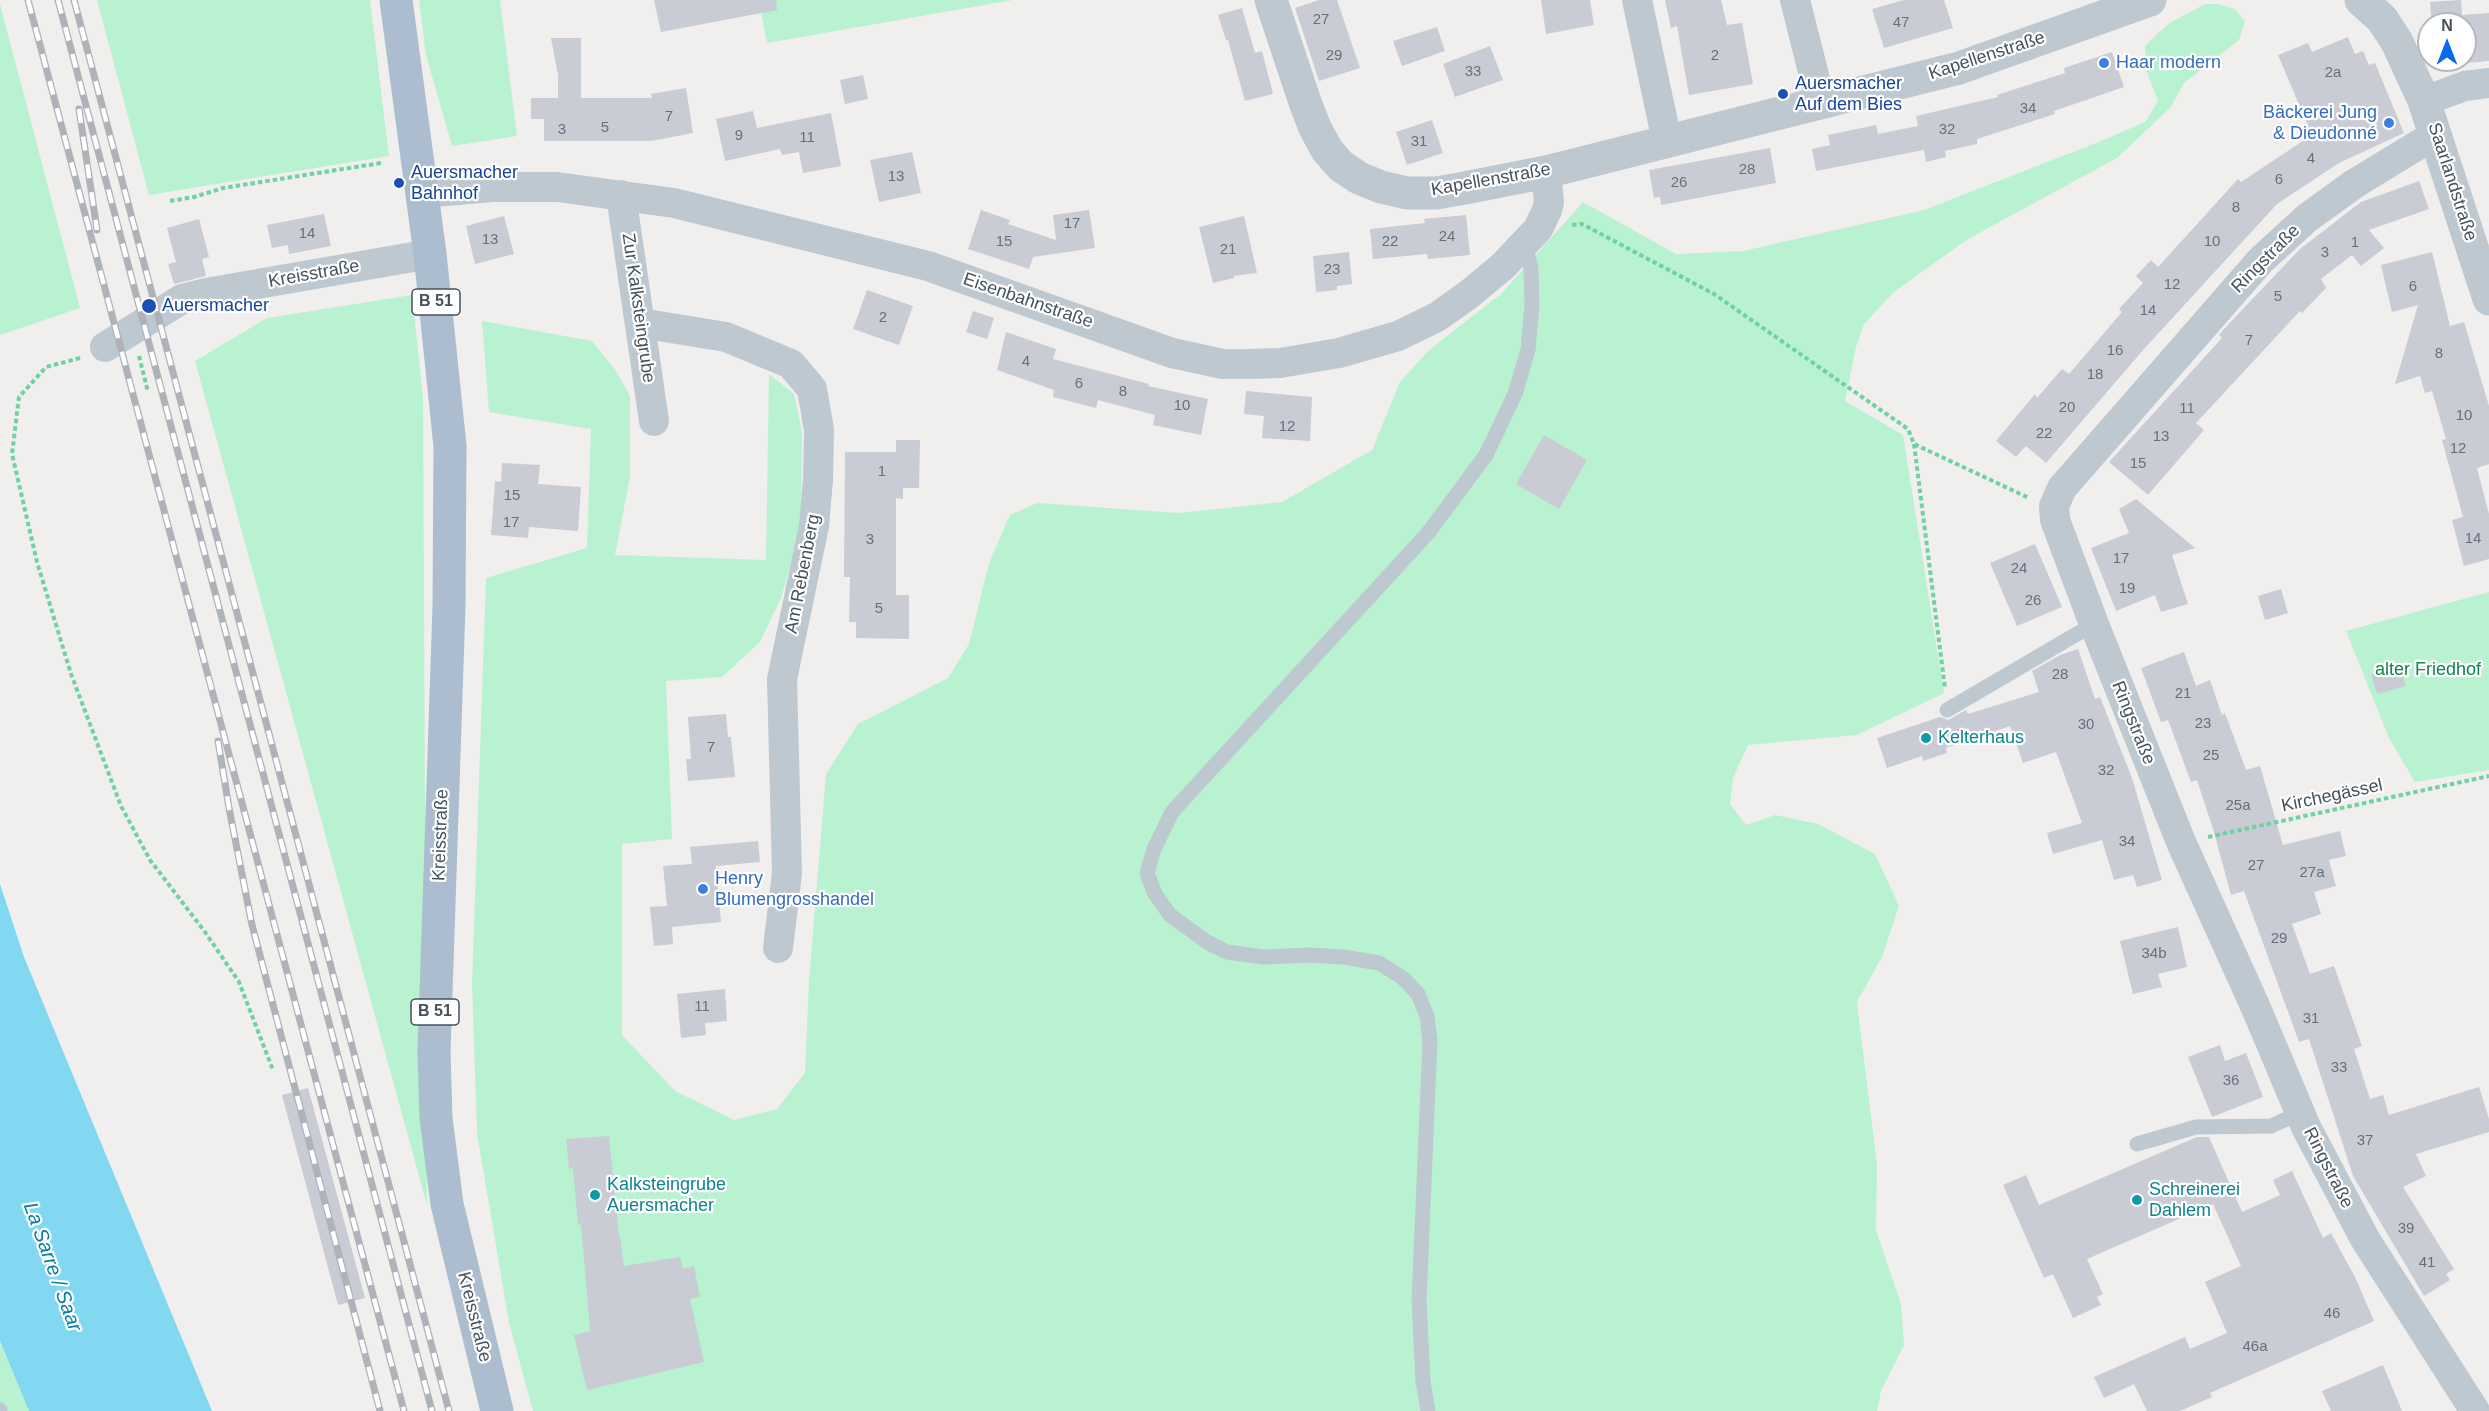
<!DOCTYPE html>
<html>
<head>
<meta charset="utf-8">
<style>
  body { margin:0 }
  #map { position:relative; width:2489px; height:1411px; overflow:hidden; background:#f1eeee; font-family:Arial,sans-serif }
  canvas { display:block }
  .north { position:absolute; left:2417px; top:12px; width:60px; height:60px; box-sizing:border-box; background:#fff; border:2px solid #b5b9be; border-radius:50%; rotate:0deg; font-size:16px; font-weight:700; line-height:24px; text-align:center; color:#45515c }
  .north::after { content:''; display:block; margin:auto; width:21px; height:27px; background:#0d69eb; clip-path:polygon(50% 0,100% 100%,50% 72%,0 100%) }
</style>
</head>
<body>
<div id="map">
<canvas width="2489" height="1411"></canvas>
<div class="north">N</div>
</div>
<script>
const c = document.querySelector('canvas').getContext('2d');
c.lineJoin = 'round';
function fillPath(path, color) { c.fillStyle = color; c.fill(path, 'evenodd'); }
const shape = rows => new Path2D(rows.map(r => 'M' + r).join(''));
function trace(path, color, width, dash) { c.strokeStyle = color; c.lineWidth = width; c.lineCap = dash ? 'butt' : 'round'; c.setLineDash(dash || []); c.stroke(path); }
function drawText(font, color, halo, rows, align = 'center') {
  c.font = font + ' Arial,sans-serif'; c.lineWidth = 4.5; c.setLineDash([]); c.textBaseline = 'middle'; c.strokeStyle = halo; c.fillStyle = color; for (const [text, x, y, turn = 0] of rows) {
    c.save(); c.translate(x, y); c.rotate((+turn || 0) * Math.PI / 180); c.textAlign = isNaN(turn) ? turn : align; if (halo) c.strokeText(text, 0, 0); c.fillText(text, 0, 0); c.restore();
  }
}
const green = shape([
  [97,0,370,0,389,156,149,195],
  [419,0,500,0,517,136,452,146,426,55],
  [759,0,1013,0,767,43],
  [0,4,80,308,0,335],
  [2205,4,2217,4,2235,9,2245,21,2239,40,2184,83,2171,107,2117,158,1968,239,1894,292,1864,324,1856,347,1845,401,1903,435,1944,693,1857,735,1748,745,1733,778,1730,804,1746,825,1775,815,1818,824,1875,854,1899,906,1882,957,1857,1002,1877,1165,1876,1230,1901,1304,1904,1345,1881,1391,1877,1411,533,1411,509,1323,477,1133,472,984,486,578,587,548,591,429,489,412,482,321,592,341,616,371,630,396,630,477,615,555,766,560,769,374,794,394,802,432,801,527,781,598,760,642,722,677,666,681,672,839,622,844,622,1035,675,1091,734,1120,777,1109,805,1073,809,981,826,774,858,724,948,678,969,644,989,563,1010,515,1037,503,1179,513,1282,502,1372,450,1400,382,1429,350,1501,294,1583,202,1676,254,1743,251,1924,210,2101,141,2145,122,2158,101,2146,70,2145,46,2168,24],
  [412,295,423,397,427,1205,195,361,267,318],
  [2489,592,2489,770,2415,782,2389,738,2346,631],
  [0,1341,29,1411,0,1411]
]);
const water = shape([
  [0,884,24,957,212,1411,29,1411,0,1341]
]);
const building = shape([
  [654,0,776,0,777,10,661,32],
  [1319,0,1337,0,1360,68,1319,81,1295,8],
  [1541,0,1590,0,1594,25,1546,34],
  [1665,0,1721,0,1727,25,1742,23,1753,84,1689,95,1677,26,1671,28],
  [1904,0,1944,0,1953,28,1884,48,1872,9],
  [2461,0,2462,15,2489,13,2489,61,2435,66,2435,60,2465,60,2465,24,2432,24,2430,2],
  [1242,8,1255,53,1262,51,1273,94,1245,101,1228,40,1226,40,1218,15],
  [1437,27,1445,51,1402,66,1393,41],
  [2348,37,2355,54,2363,51,2369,65,2375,63,2404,133,2339,163,2277,204,2144,349,2046,463,2026,446,2016,457,1996,441,2035,394,2037,398,2062,369,2069,374,2122,312,2119,309,2143,283,2136,276,2151,260,2158,267,2238,179,2241,182,2312,135,2278,55,2308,43,2312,52],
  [551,38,581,38,581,98,652,98,651,94,686,88,693,133,651,141,544,141,544,119,531,119,531,98,558,98,558,75],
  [1490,46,1503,80,1455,97,1443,64],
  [2112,52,2124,87,2054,111,2055,114,1977,139,1977,144,1945,151,1946,157,1926,162,1924,150,1816,171,1812,149,1830,145,1828,135,1876,125,1878,134,1918,126,1916,116,1998,97,1997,95,2065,73,2064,68],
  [863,75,868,99,845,104,840,80],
  [753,111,757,128,831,113,841,166,803,173,799,152,782,155,780,149,725,161,716,119],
  [1432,120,1443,153,1407,165,1396,132],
  [1770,148,1776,183,1661,205,1660,197,1654,198,1649,170],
  [912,152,921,193,879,202,870,160],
  [2419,181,2429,209,2369,230,2384,248,2361,266,2352,255,2321,279,2326,288,2302,313,2300,311,2196,423,2204,430,2148,495,2109,462,2222,338,2219,335,2223,330,2300,249,2361,202],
  [981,210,1010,220,1008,224,1056,240,1053,215,1089,210,1095,248,1033,257,1029,269,968,249],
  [324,214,331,246,289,254,288,245,272,248,267,225],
  [1466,215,1470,255,1428,259,1427,254,1373,259,1370,229,1425,223,1424,219],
  [504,216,514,254,475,264,466,226],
  [1244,216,1257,273,1234,276,1234,278,1213,283,1199,227],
  [199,219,209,257,202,259,206,276,174,284,168,264,176,262,167,228],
  [1349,252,1352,284,1337,286,1337,290,1316,292,1313,256],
  [2432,252,2450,326,2464,322,2489,406,2489,464,2477,468,2489,514,2489,559,2464,566,2452,520,2463,517,2442,440,2446,439,2432,391,2425,393,2420,376,2395,384,2418,305,2392,312,2381,265],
  [867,290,913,306,899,345,853,329],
  [973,311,994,318,987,339,966,332],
  [1006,332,1056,349,1053,359,1149,384,1148,386,1208,399,1201,435,1153,425,1155,415,1098,400,1096,408,1053,397,1054,390,997,370],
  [1246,391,1312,397,1310,441,1262,438,1264,416,1244,414],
  [1544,435,1587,460,1559,509,1516,484],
  [896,440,920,440,919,488,903,488,903,499,896,498,896,595,909,595,909,639,856,638,856,622,849,622,850,577,844,577,845,452,896,452],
  [502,463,540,465,538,484,581,487,578,531,529,527,528,538,491,535,495,481,501,482],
  [2136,499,2195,548,2172,555,2188,604,2161,612,2155,595,2116,611,2091,548,2129,533,2119,509],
  [2035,544,2062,607,2017,626,1990,563],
  [2281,589,2288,613,2265,620,2258,596],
  [2078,649,2095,699,2100,697,2132,778,2162,880,2137,887,2133,875,2114,880,2102,840,2053,854,2047,833,2082,823,2056,752,2023,763,2010,726,1946,748,1947,753,1923,761,1922,756,1887,768,1877,738,1940,717,1948,720,1966,710,1968,714,2039,692,2032,671,2060,655],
  [2184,652,2196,686,2210,680,2222,715,2225,713,2246,770,2260,766,2283,845,2340,831,2346,856,2329,860,2336,886,2314,892,2321,914,2292,924,2310,974,2334,966,2362,1046,2354,1049,2370,1099,2383,1095,2389,1115,2479,1087,2489,1119,2489,1132,2416,1154,2426,1176,2403,1187,2454,1269,2446,1274,2450,1280,2424,1296,2353,1176,2309,1039,2299,1042,2244,891,2231,895,2214,832,2197,780,2191,782,2168,720,2161,722,2141,668],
  [2399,665,2406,686,2377,694,2371,674],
  [726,714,728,737,731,737,735,777,688,781,686,759,691,759,688,717],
  [758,841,760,862,716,866,721,922,672,927,673,944,654,946,650,907,667,906,663,866,692,864,690,847],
  [2178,927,2187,967,2158,974,2162,987,2133,994,2120,941],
  [725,989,727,1021,705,1023,706,1035,681,1038,677,994],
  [2220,1045,2225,1061,2246,1053,2263,1097,2212,1117,2188,1057],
  [308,1088,365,1298,338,1305,282,1095],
  [609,1136,619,1237,620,1236,624,1266,680,1257,683,1269,694,1266,700,1297,690,1299,704,1362,587,1390,574,1335,590,1331,581,1224,578,1225,573,1168,569,1169,566,1139],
  [2197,1137,2209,1137,2242,1212,2280,1195,2273,1180,2292,1171,2323,1238,2331,1233,2355,1277,2374,1321,2210,1393,2212,1397,2180,1411,2147,1411,2134,1384,2104,1398,2094,1377,2185,1337,2190,1349,2227,1333,2205,1282,2241,1266,2213,1204,2087,1259,2103,1294,2097,1297,2101,1305,2073,1318,2053,1274,2044,1278,2003,1185,2026,1175,2039,1205],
  [2383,1365,2402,1411,2331,1411,2322,1391]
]);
const path = shape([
  [170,201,194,197,223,188,381,163],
  [1572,225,1582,224,1714,294,1908,429,1914,444,2029,498],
  [139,356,148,392],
  [80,358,46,367,19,397,12,454,37,562,71,674,121,806,150,860,205,932,239,982,273,1070],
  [1914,444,1945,688],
  [2208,837,2489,776]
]);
const service = shape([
  [1947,710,2094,624],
  [2137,1144,2196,1127,2271,1126,2300,1113],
  [0,1410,0,1411],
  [1428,1411,1423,1381,1419,1300,1430,1041,1427,1016,1418,994,1403,978,1379,963,1344,957,1311,955,1263,957,1227,952,1207,942,1170,915,1155,894,1147,873,1154,849,1172,812,1428,533,1486,455,1515,394,1528,350,1532,305,1531,268,1525,244]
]);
const minor = shape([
  [1637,0,1667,141],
  [1795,0,1821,103],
  [2424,101,2465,86,2489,83],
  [2436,134,2354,184,2307,218,2261,260,2062,488,2054,506,2055,520,2094,624,2181,842,2256,1008,2306,1127,2365,1239,2475,1411],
  [422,193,493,187,557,187,674,203,928,266,1172,353,1223,364,1249,364,1280,363,1339,353,1398,336,1437,317,1468,295,1503,266,1538,229,1547,210,1549,202,1546,172],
  [621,195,654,421],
  [640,323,726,337,791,364,812,389,819,430,818,480,814,526,782,679,787,873,778,948],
  [105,347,182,299,206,293,430,254]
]);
const tertiary = shape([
  [1271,0,1305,102,1315,128,1327,150,1341,166,1359,178,1381,187,1407,193,1436,193,1465,188,1546,172,1959,68,2150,0],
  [2361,0,2382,19,2397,42,2424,101,2489,299]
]);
const primary = shape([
  [396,0,430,254,450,446,449,606,434,1052,436,1118,447,1204,497,1411]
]);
const rail = shape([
  [28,0,404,1411],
  [58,0,432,1411],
  [74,0,449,1411],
  [79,109,97,230],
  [218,741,229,808,252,925,380,1411]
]);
const markers = [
  [2104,63,6,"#3f7fe0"],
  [1783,94,6,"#1a4fb4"],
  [2389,123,6,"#3f7fe0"],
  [399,183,6,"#1a4fb4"],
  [149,306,8,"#1a4fb4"],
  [1926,738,6,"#0f9aa8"],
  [703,889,6,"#3f7fe0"],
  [595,1195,6,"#0f9aa8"],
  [2137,1200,6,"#0f9aa8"]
];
const numberNames = [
  ["27",1321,20],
  ["47",1901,23],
  ["29",1334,56],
  ["2",1715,56],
  ["33",1473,72],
  ["2a",2333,73],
  ["34",2028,109],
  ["7",669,117],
  ["5",605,128],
  ["3",562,130],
  ["32",1947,130],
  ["9",739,136],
  ["11",807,138],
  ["31",1419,142],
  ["4",2311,159],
  ["28",1747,170],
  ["13",896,177],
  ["6",2279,180],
  ["26",1679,183],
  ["8",2236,208],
  ["17",1072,224],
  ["14",307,234],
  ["24",1447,237],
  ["13",490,240],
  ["15",1004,242],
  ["22",1390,242],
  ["10",2212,242],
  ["1",2355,243],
  ["21",1228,250],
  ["3",2325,253],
  ["23",1332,270],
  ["12",2172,285],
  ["6",2413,287],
  ["5",2278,297],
  ["14",2148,311],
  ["2",883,318],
  ["7",2249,341],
  ["16",2115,351],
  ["8",2439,354],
  ["4",1026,362],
  ["18",2095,375],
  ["6",1079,384],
  ["8",1123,392],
  ["10",1182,406],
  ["20",2067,408],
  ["11",2187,409],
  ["10",2464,416],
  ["12",1287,427],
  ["22",2044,434],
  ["13",2161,437],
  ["12",2458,449],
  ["15",2138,464],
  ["1",882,472],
  ["15",512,496],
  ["17",511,523],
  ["14",2473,539],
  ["3",870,540],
  ["17",2121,559],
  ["24",2019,569],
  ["19",2127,589],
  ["26",2033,601],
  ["5",879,609],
  ["28",2060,675],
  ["21",2183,694],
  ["23",2203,724],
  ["30",2086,725],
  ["7",711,748],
  ["25",2211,756],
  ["32",2106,771],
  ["25a",2238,806],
  ["34",2127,842],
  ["27",2256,866],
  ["27a",2312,873],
  ["29",2279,939],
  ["34b",2154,954],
  ["11",702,1007],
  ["31",2311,1019],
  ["33",2339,1068],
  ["36",2231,1081],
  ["37",2365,1141],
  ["39",2406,1229],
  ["41",2427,1263],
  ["46",2332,1314],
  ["46a",2255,1347]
];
const shields = [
  [436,302,48],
  [435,1012,48]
];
const shieldNames = [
  ["B 51",436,302],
  ["B 51",435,1012]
];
const streetNames = [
  ["Kapellenstraße",1987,56,-18],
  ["Kapellenstraße",1491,180,-10],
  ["Saarlandstraße",2452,182,72],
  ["Ringstraße",2266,259,-45],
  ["Kreisstraße",314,274,-10],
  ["Eisenbahnstraße",1028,301,19],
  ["Zur Kalksteingrube",638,308,82],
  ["Am Rebenberg",803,574,-79],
  ["Ringstraße",2133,723,68],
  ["Kirchegässel",2332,796,-12],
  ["Kreisstraße",441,835,-88],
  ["Ringstraße",2328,1168,63],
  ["Kreisstraße",474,1317,76]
];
const shopNames = [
  ["Haar modern",2116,63],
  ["Bäckerei Jung",2377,113,"right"],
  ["& Dieudonné",2377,134,"right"],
  ["Henry",715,879],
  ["Blumengrosshandel",715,900]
];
const transitNames = [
  ["Auersmacher",1795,84],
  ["Auf dem Bies",1795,105],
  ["Auersmacher",411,173],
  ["Bahnhof",411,194],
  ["Auersmacher",162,306]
];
const parkNames = [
  ["alter Friedhof",2428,670]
];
const cultureNames = [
  ["Kelterhaus",1938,738],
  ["Kalksteingrube",607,1185],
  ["Auersmacher",607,1206],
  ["Schreinerei",2149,1190],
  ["Dahlem",2149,1211]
];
const waterNames = [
  ["La Sarre / Saar",52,1267,70]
];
fillPath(green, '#b9f2d0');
fillPath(water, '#83d8f1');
fillPath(building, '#c9ccd4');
trace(path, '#6fd2a3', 4, [4.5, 3]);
trace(service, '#bdc8d1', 15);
trace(minor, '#bdc8d1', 30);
trace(tertiary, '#bdc8d1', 33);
trace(primary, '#abbdcf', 33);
trace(rail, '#afb3b9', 7);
trace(rail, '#fff', 4.5, [14]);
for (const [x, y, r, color] of markers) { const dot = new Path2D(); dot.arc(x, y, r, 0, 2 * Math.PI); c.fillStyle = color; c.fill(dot); trace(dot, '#fff', 2); }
drawText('15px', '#66707a', null, numberNames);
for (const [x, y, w] of shields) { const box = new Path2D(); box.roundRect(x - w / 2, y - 13, w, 26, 4.5); c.fillStyle = '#fff'; c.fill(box); trace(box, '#45515c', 1.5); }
drawText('bold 16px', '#45515c', null, shieldNames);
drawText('18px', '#45515c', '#fff', streetNames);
drawText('18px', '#366cbe', '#fff', shopNames, 'left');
drawText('18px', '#164399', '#fff', transitNames, 'left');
drawText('18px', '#11834c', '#fff', parkNames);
drawText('18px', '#0d838f', '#fff', cultureNames, 'left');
drawText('italic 20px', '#047da1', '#fff', waterNames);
</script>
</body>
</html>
